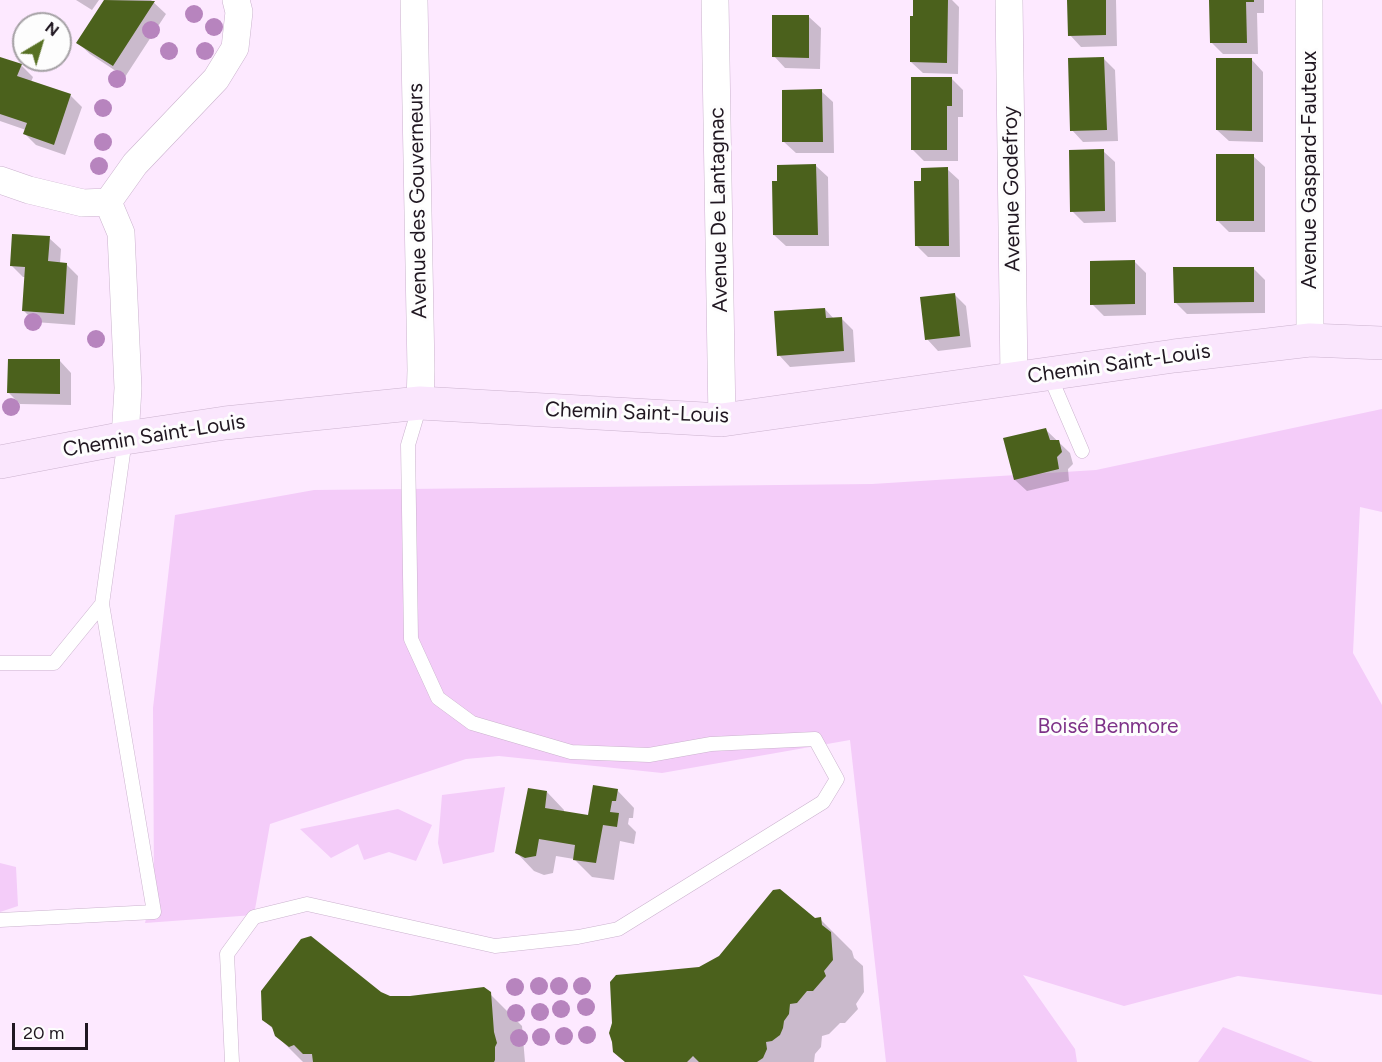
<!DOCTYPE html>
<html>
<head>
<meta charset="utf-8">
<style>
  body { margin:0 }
  #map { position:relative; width:1382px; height:1062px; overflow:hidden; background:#fde9ff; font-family:Figtree,sans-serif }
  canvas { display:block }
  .north { position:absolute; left:12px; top:12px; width:60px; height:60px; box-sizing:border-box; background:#fdfdfd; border:2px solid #a5a1a5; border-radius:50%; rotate:38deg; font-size:16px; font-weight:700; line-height:24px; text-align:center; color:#201721 }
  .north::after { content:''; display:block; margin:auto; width:21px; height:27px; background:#577123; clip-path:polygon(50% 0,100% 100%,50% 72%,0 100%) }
  .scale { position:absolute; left:12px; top:1023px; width:76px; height:27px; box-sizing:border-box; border:3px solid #201721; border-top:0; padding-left:8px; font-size:18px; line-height:21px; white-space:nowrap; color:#201721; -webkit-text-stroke:4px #fdfdfd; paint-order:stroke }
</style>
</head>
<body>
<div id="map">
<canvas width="1382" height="1062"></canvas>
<div class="north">N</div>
<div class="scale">20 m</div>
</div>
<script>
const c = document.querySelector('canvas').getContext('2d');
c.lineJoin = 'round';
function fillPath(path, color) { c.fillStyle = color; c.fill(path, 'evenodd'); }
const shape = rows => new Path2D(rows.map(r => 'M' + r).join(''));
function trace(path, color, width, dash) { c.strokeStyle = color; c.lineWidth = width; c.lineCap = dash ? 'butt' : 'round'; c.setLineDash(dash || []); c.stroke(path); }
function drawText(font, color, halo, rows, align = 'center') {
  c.font = font + ' Figtree,sans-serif'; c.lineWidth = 6; c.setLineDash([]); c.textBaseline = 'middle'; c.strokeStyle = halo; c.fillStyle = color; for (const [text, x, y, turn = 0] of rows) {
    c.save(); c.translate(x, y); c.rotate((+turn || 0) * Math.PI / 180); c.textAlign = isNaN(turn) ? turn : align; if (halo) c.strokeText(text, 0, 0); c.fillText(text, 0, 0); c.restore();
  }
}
const green = shape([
  [1382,409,1382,512,1360,507,1353,653,1382,705,1382,995,1238,976,1124,1006,1023,975,1075,1049,1077,1062,886,1062,850,740,662,773,499,756,466,759,270,824,254,915,145,923,154,887,153,708,175,515,314,490,872,484,1096,470],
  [505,787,494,852,443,864,438,843,442,795],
  [398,809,432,825,416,861,389,852,364,860,358,844,331,858,300,829],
  [0,863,16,867,18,906,0,912],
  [1223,1027,1313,1062,1198,1062]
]);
const shadow = shape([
  [76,0,99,0,92,10],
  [106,0,151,0,166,14,125,77,90,54,78,43],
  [914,0,952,0,959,7,958,74,923,73,911,62],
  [1069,0,1116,0,1117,46,1081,47,1070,35],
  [1211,0,1264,0,1264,13,1257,13,1258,54,1223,54,1211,42],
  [809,17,821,28,820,69,785,68,774,56],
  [0,58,21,65,33,77,31,82,70,95,82,107,65,155,36,145,24,133,26,130,0,121],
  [1103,58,1115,70,1118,141,1083,142,1072,130],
  [1252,60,1263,72,1263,142,1229,141,1217,130],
  [952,79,963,90,963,117,958,117,958,161,924,161,912,149],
  [821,91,833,102,834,153,796,153,784,142],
  [1103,151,1115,162,1116,222,1084,223,1072,211],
  [1253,156,1265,167,1265,232,1229,232,1218,221],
  [816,166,828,177,829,246,786,246,774,235],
  [947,169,959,180,960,257,928,257,916,245,922,183],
  [49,238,61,249,60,263,66,264,78,276,75,325,35,322,23,310,26,277,23,277,11,265],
  [1134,261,1146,273,1146,315,1104,316,1092,304],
  [1253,268,1265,280,1265,313,1187,314,1175,302],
  [954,294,966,306,971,347,938,351,927,339],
  [825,309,834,319,841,318,853,330,855,362,790,367,779,355],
  [60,361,71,373,71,405,20,404,9,393],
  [1045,429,1070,453,1073,464,1068,469,1069,481,1027,491,1015,480,1004,439],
  [617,790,634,808,633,818,629,818,628,824,636,832,634,844,620,841,614,880,592,877,574,859,556,856,553,873,544,875,534,871,517,853,547,792,564,810,564,813,589,817],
  [820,919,852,951,854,958,863,966,864,992,856,1004,858,1009,845,1023,840,1023,829,1034,822,1036,821,1047,815,1054,814,1062,626,1062,699,968],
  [381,993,390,998,490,994,522,1026,525,1062,303,1062,276,1035,275,1031,263,1019]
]);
const building = shape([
  [104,0,155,1,113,66,76,43],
  [913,0,948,0,947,63,910,62,910,16,913,16],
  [1067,0,1106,0,1106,35,1068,36],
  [1209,0,1254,0,1254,2,1246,2,1247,43,1210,43],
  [772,15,809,15,809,58,772,57],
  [0,57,22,64,17,76,71,94,54,145,23,134,27,123,0,114],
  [1104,57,1107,130,1070,131,1068,58],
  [1216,58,1252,58,1252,131,1216,130],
  [911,77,952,77,952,106,947,106,947,150,911,150],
  [822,89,823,142,782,142,782,90],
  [1104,149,1105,211,1070,212,1069,150],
  [1216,154,1254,154,1254,221,1216,221],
  [816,164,818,235,773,235,772,181,777,181,777,165],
  [948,167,949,246,915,246,914,181,921,181,921,168],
  [12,234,50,236,48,261,67,263,64,314,22,311,25,267,10,266],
  [1135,260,1135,304,1090,305,1090,261],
  [1173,267,1254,267,1254,302,1174,303],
  [955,293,960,336,925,340,920,297],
  [825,308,826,318,842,317,844,351,777,356,774,311],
  [8,359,60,359,60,394,7,393],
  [1046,428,1050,440,1059,440,1062,452,1057,457,1059,469,1014,480,1003,438],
  [593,785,618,789,616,801,612,801,610,812,619,813,617,827,603,825,596,863,573,860,575,845,539,839,536,856,525,858,515,853,528,788,547,791,545,808,588,815],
  [780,889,815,918,821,917,822,925,831,932,833,960,824,971,826,976,813,991,807,991,797,1003,790,1004,789,1014,784,1021,783,1028,780,1035,772,1041,766,1042,767,1049,763,1058,757,1062,699,1062,693,1056,687,1062,625,1062,613,1052,612,1042,609,1033,612,1023,610,982,616,975,699,967,719,956,773,890],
  [311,936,381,992,390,996,410,996,484,987,491,992,494,1032,497,1043,495,1047,495,1060,494,1062,313,1062,312,1054,303,1054,294,1045,289,1047,275,1036,272,1027,262,1020,261,991,301,939]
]);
const lane = shape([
  [1049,374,1082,451],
  [0,663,54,663,102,604],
  [0,920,154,912,102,604,125,439],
  [232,1062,227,954,254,917,307,904,495,946,578,937,618,929,823,802,837,779,815,739,711,744,649,755,571,752,472,723,438,698,411,639,408,445,420,405]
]);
const street = shape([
  [414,0,421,370,420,403],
  [715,0,722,420],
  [1009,0,1014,378],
  [1309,0,1310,340],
  [0,180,29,190,83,203,108,202],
  [108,202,135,164,216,79,235,48,239,12,236,0],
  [108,202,121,233,128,388,125,438]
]);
const secondary = shape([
  [0,462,125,438,225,423,420,403,722,420,1174,356,1310,340,1382,343]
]);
const trees = [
  [194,14],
  [214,27],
  [151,30],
  [169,51],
  [205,51],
  [117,79],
  [103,108],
  [103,142],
  [99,166],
  [33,322],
  [96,339],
  [11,407],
  [539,986],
  [559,986],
  [582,986],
  [515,987],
  [586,1007],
  [561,1009],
  [540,1012],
  [516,1013],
  [587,1035],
  [564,1036],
  [541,1037],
  [519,1038]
];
const streetNames = [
  ["Avenue Gaspard-Fauteux",1310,170,-90],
  ["Avenue Godefroy",1012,189,-91],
  ["Avenue des Gouverneurs",418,201,-91],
  ["Avenue De Lantagnac",719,210,-91],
  ["Chemin Saint-Louis",1119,364,-8],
  ["Chemin Saint-Louis",637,413,2],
  ["Chemin Saint-Louis",154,436,-9]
];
const parkNames = [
  ["Boisé Benmore",1108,727]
];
fillPath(green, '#f4ccf9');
fillPath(shadow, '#0003');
fillPath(building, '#4b611c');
trace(lane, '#cbb3ce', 15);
trace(street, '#cbb3ce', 28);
trace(secondary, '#cbb3ce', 34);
trace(lane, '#fff', 14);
trace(street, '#fff', 27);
trace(secondary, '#fae6fd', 33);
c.fillStyle = '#b784be';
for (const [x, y] of trees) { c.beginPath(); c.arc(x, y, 9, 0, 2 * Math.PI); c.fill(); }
drawText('21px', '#201721', '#fdfdfd', streetNames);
drawText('21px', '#7e3288', '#fdfdfd', parkNames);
</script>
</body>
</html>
